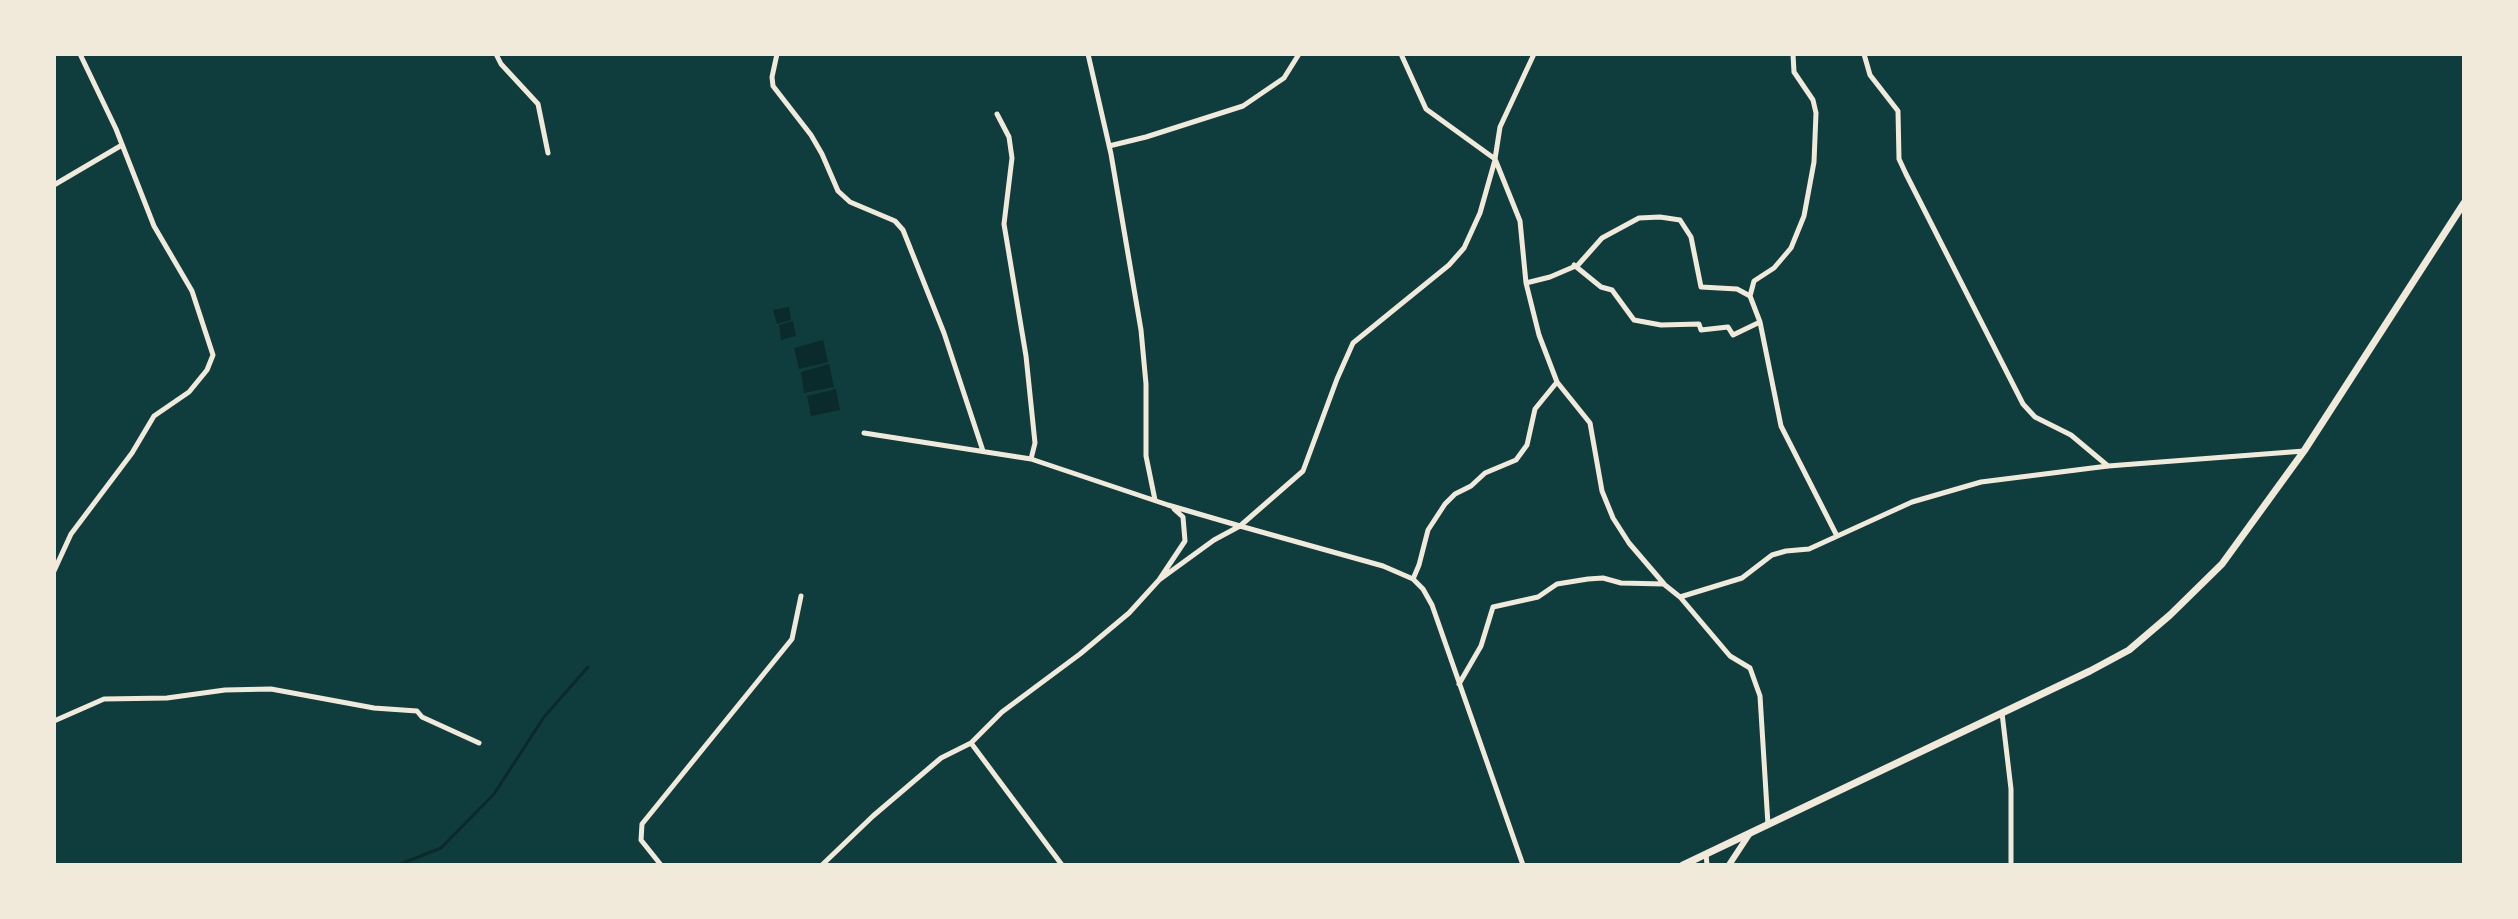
<!DOCTYPE html>
<html>
<head>
<meta charset="utf-8">
<style>
  body { margin:0 }
  #map { position:relative; width:2518px; height:919px; overflow:hidden; background:#0f3d3e; font-family:Roboto,sans-serif }
  canvas { display:block }
  .frame { position:absolute; inset:0; border:56px solid #f1e9da; pointer-events:none }
</style>
</head>
<body>
<div id="map">
<canvas width="2518" height="919"></canvas>
<div class="frame"></div>
</div>
<script>
const c = document.querySelector('canvas').getContext('2d');
c.lineJoin = 'round';
function fillPath(path, color) { c.fillStyle = color; c.fill(path, 'evenodd'); }
const shape = rows => new Path2D(rows.map(r => 'M' + r).join(''));
function trace(path, color, width, dash) { c.strokeStyle = color; c.lineWidth = width; c.lineCap = dash ? 'butt' : 'round'; c.setLineDash(dash || []); c.stroke(path); }
const water = shape([
  [789,307,791,320,777,324,773,310],
  [793,321,796,336,781,340,779,325],
  [823,340,828,362,799,369,794,348],
  [829,364,834,387,804,393,801,372],
  [836,389,840,410,811,416,807,396]
]);
const stream = shape([
  [398,865,441,848,494,794,544,717,588,667]
]);
const minor = shape([
  [496,54,501,64,538,104,548,153],
  [777,54,772,77,773,86,811,135,822,154,838,191,850,202,895,221,903,230,944,333,983,451],
  [1088,54,1111,154,1141,330,1146,384,1146,456,1155,500],
  [1401,54,1426,109,1495,159],
  [1534,54,1500,127,1495,159,1520,221,1526,283,1539,335,1557,382,1590,423,1602,491,1613,518,1629,543,1665,585,1680,597,1730,656,1750,668,1760,696,1768,825],
  [1793,54,1794,72,1813,100,1816,113,1814,162,1804,216,1791,248,1774,268,1754,281,1750,296,1760,322,1781,426,1837,536],
  [1864,54,1870,75,1898,111,1899,159,1906,174,2023,404,2035,417,2071,435,2108,466],
  [997,114,1009,137,1012,158,1004,224,1026,356,1035,443,1031,459],
  [1109,146,1146,137,1243,106,1284,78,1299,54],
  [54,185,122,145],
  [1574,265,1601,287,1612,290,1634,320,1661,325,1699,324,1701,330,1728,327,1733,335,1760,322],
  [1526,283,1550,277,1578,265,1602,238,1639,218,1660,217,1680,220,1691,237,1701,287,1737,289,1750,296],
  [864,433,1031,459,1168,505,1240,526,1303,471,1337,379,1353,343,1449,265,1464,248,1480,213,1495,160],
  [54,571,71,534,132,453,154,416,189,392,207,370,213,355,192,291,154,226,116,129,80,54],
  [1413,579,1419,565,1428,530,1445,504,1455,494,1471,486,1485,473,1516,460,1527,445,1535,409,1557,382],
  [1159,580,1214,540,1240,526,1383,566,1413,579,1423,589,1432,605,1523,865],
  [1680,597,1742,578,1772,555,1786,551,1809,549,1912,502,1981,482,2108,466,2304,451],
  [1459,684,1481,646,1493,607,1538,597,1557,584,1588,579,1603,578,1621,583,1664,584],
  [2002,713,2011,789,2011,865],
  [54,721,104,699,167,698,225,690,271,689,374,708,417,711,422,717,479,743],
  [971,743,1062,865],
  [1706,854,1707,865],
  [661,865,641,840,642,824,792,639,801,596],
  [822,865,873,816,941,758,971,743,1002,712,1080,654,1129,613,1159,580,1185,541,1183,517,1174,509]
]);
const tertiary = shape([
  [1729,865,1750,833]
]);
const secondary = shape([
  [1683,865,2090,671,2129,650,2170,615,2222,564,2304,451,2464,203]
]);
fillPath(water, '#0a2a2b');
trace(stream, '#0a2a2b', 3);
trace(minor, '#f1e9da', 5);
trace(tertiary, '#f1e9da', 6);
trace(secondary, '#f1e9da', 7);
</script>
</body>
</html>
